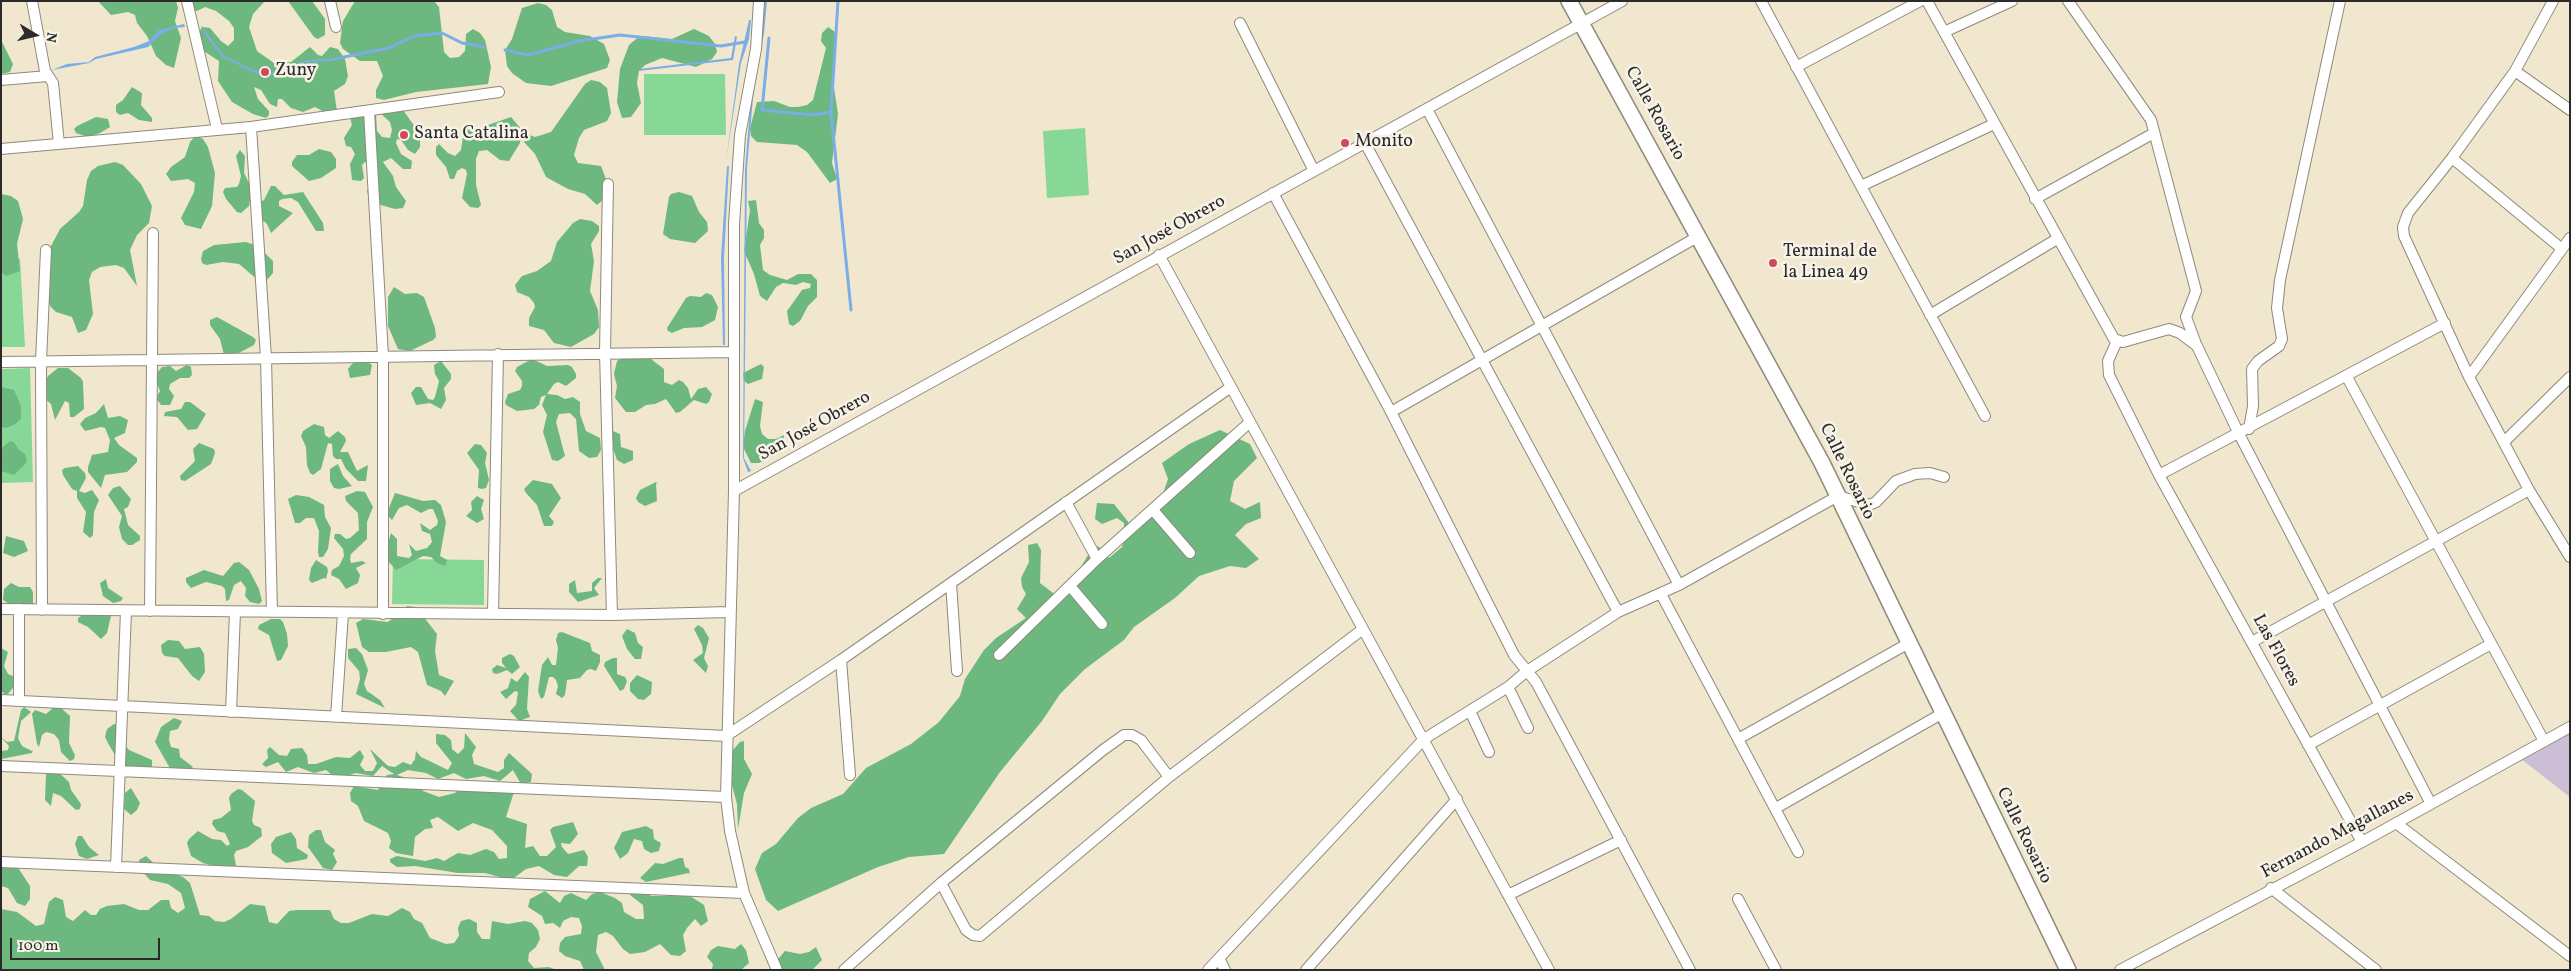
<!DOCTYPE html>
<html>
<head>
<meta charset="utf-8">
<style>
  body { margin:0 }
  #map { position:relative; width:2571px; height:971px; overflow:hidden; background:#f0e7ce; font-family:Vollkorn,serif }
  canvas { display:block }
  .frame { position:absolute; inset:0; border:2px solid #2b2b2b; pointer-events:none }
  .north { position:absolute; left:10px; top:10px; width:50px; height:50px; -webkit-text-stroke:4px #f7f3e8; paint-order:stroke; rotate:99deg; font-size:14px; font-weight:700; line-height:20px; text-align:center; color:#2b2b2b }
  .north::after { content:''; display:block; margin:auto; width:18px; height:22px; background:#2b2b2b; clip-path:polygon(50% 0,100% 100%,50% 72%,0 100%) }
  .scale { position:absolute; left:10px; top:938px; width:150px; height:22px; box-sizing:border-box; border:2px solid #2b2b2b; border-top:0; padding-left:6px; font-size:15px; line-height:18px; white-space:nowrap; color:#2b2b2b; -webkit-text-stroke:4px #f7f3e8; paint-order:stroke }
</style>
</head>
<body>
<div id="map">
<canvas width="2571" height="971"></canvas>
<div class="frame"></div>
<div class="north">N</div>
<div class="scale">100 m</div>
</div>
<script>
const c = document.querySelector('canvas').getContext('2d');
c.lineJoin = 'round';
function fillPath(path, color) { c.fillStyle = color; c.fill(path, 'evenodd'); }
const shape = rows => new Path2D(rows.map(r => 'M' + r).join(''));
function trace(path, color, width, dash) { c.strokeStyle = color; c.lineWidth = width; c.lineCap = dash ? 'butt' : 'round'; c.setLineDash(dash || []); c.stroke(path); }
function drawText(font, color, halo, rows, align = 'center') {
  c.font = font + ' Vollkorn,serif'; c.lineWidth = 5; c.setLineDash([]); c.textBaseline = 'middle'; c.strokeStyle = halo; c.fillStyle = color; for (const [text, x, y, turn = 0] of rows) {
    c.save(); c.translate(x, y); c.rotate((+turn || 0) * Math.PI / 180); c.textAlign = isNaN(turn) ? turn : align; if (halo) c.strokeText(text, 0, 0); c.fillText(text, 0, 0); c.restore();
  }
}
const industrial = shape([
  [2570,733,2570,797,2521,759]
]);
const green = shape([
  [644,74,725,74,726,135,644,135],
  [1085,128,1089,195,1047,198,1043,131],
  [1,259,20,259,25,347,1,347],
  [30,368,33,482,1,483,1,369],
  [393,559,484,560,484,605,392,604]
]);
const forest = shape([
  [98,1,176,1,178,8,175,21,181,38,174,68,166,65,156,56,147,36,137,23,135,15,128,12,111,15],
  [189,1,265,1,253,14,249,27,257,51,274,63,291,62,310,47,318,55,322,56,330,47,338,49,345,59,348,76,345,84,334,91,337,111,326,113,315,107,303,112,291,108,282,99,278,99,277,107,270,104,261,90,254,87,258,99,269,111,269,115,266,118,253,114,232,102,218,81,219,61,202,50,198,34,202,27,210,28,221,41,228,46,234,40,234,28,229,21,216,11,205,7,197,11,193,10],
  [288,1,312,1,325,19,325,35,318,39,314,37],
  [355,1,434,1,439,7,444,52,450,58,459,57,465,51,466,34,473,29,480,33,485,40,491,67,488,84,416,92,384,100,376,98,376,90,383,76,377,61,360,61,343,49,340,43,343,21],
  [538,3,546,5,552,10,557,27,565,32,590,36,604,44,610,60,607,68,551,86,526,83,512,73,507,66,505,50,512,39,522,8],
  [828,27,835,32,833,81,838,114,832,163,837,179,830,183,807,152,797,145,757,142,751,136,750,128,757,102,774,101,790,107,798,107,807,105,813,100,826,48,821,41,822,33],
  [694,29,709,36,715,44,717,52,712,59,696,67,662,58,645,65,639,71,637,83,641,103,631,117,622,118,617,102,620,69,629,45,636,39,643,36,672,39],
  [1,40,13,64,10,72,1,74],
  [591,80,600,82,607,88,611,113,607,121,584,130,579,138,574,155,578,163,601,166,608,184,604,199,597,205,585,194,568,189,546,177,535,154,524,142,527,134,535,137,551,132,585,84],
  [132,87,142,93,141,105,152,118,152,122,139,120,128,113,120,115,116,112,116,105,123,100],
  [363,105,371,107,376,114,377,131,382,137,390,138,392,130,390,122,380,113,403,110,420,134,420,147,415,154,408,150,401,140,397,139,396,143,401,154,412,161,411,169,403,169,391,158,383,162,393,176,396,187,406,201,403,208,395,209,370,202,367,191,370,183,368,163,365,162,362,165,364,178,361,181,352,180,350,164,355,154,351,147,346,146,344,138,352,125,350,117,352,109],
  [96,117,108,119,110,127,100,133,88,137,76,133,74,129,77,126],
  [511,117,522,130,520,143,509,161,500,160,487,150,479,151,476,159,476,185,481,205,478,208,470,207,462,198,467,174,466,170,462,168,457,171,454,179,450,179,446,167,436,155,436,147,439,144,448,153,455,156,461,150,464,130,468,129,478,136,482,135,488,125],
  [196,135,203,139,208,147,215,173,212,206,201,229,185,225,181,218,194,192,195,183,188,179,171,181,166,174,171,167,185,157,190,142],
  [319,149,331,152,336,159,336,168,321,178,309,181,292,166,292,162,297,155,309,155],
  [240,150,245,156,244,173,252,189,249,206,241,213,237,212,226,199,223,192,225,188,237,187,239,184,241,176,236,156],
  [115,162,123,165,141,184,152,206,149,223,137,235,130,250,137,286,124,268,116,265,100,267,92,272,89,280,93,314,86,330,78,333,72,317,56,312,50,306,48,298,51,246,60,229,79,212,83,206,87,180,91,171,98,166],
  [271,186,275,186,284,195,303,192,323,223,324,231,316,231,298,202,291,198,282,199,279,201,279,206,293,213,271,233,267,224,258,216,257,204,264,200],
  [679,192,692,196,699,212,707,222,708,231,695,243,670,239,663,234,669,197,671,194],
  [1,194,11,196,18,201,23,219,17,244,20,271,6,276,1,272],
  [756,200,759,223,764,230,764,238,760,245,763,270,770,275,787,280,798,274,811,274,817,280,817,297,808,306,800,321,793,326,789,324,787,311,802,290,810,288,811,284,803,282,796,285,783,283,776,287,767,301,760,296,754,274,744,251,750,210,748,201],
  [580,219,592,221,599,226,599,231,591,244,594,261,590,291,598,310,599,327,594,334,571,347,554,343,544,330,529,326,529,318,535,307,534,303,529,297,517,292,515,285,522,276,537,271,551,261,557,242,573,223],
  [246,242,258,246,273,261,273,273,266,281,258,280,239,264,223,262,206,265,202,263,201,259,203,251,214,245],
  [394,287,405,294,417,293,424,297,435,328,436,337,433,340,410,351,398,349,388,326,388,297],
  [706,293,712,295,718,307,715,320,702,327,684,328,672,333,668,331,667,328,686,298,690,296,701,297],
  [217,317,253,337,256,340,254,345,235,355,224,355,220,339,210,325,210,320],
  [624,356,647,356,664,369,664,382,672,385,679,380,683,382,688,388,691,399,698,389,706,387,712,394,709,402,706,404,694,400,680,412,676,413,666,399,655,404,646,405,635,412,626,412,615,398,617,386,614,374,617,361],
  [532,359,547,366,568,365,572,367,576,374,576,378,566,386,558,382,554,384,547,394,557,395,565,399,573,397,580,402,580,414,586,431,600,438,601,450,597,457,589,458,579,451,576,419,570,413,559,414,556,422,565,456,558,461,552,460,543,432,547,415,542,405,546,395,541,397,539,404,541,403,534,409,517,411,506,405,505,402,508,394,520,390,522,386,522,381,515,371,517,367],
  [361,360,365,360,372,365,370,375,350,378,348,369,352,364],
  [441,361,451,374,451,379,444,388,446,400,441,409,430,403,416,405,411,393,416,387,421,387,428,399,433,400,435,397,439,381,435,374,434,365],
  [761,364,764,367,762,379,748,384,744,381,743,373],
  [187,365,191,367,192,375,189,378,180,378,170,384,169,389,174,396,170,405,161,405,156,398,160,391,154,376,162,367,170,366,176,371],
  [58,368,68,368,81,378,83,382,84,409,74,417,70,417,69,403,65,401,55,420,51,404,44,398,42,389,48,376],
  [1,387,14,390,21,406,21,419,14,425,5,428,1,427],
  [755,399,763,402,760,426,762,434,768,439,776,439,784,435,782,452,759,463,751,463,743,447,745,431],
  [185,402,190,402,206,414,197,429,188,430,177,417,164,416,165,412,181,409],
  [104,404,108,418,120,416,128,420,125,433,114,438,119,445,137,458,137,462,127,472,105,475,101,488,88,472,88,467,92,455,108,452,110,440,105,428,101,427,85,431,80,424,85,418,96,413],
  [314,424,324,427,325,435,329,438,338,431,345,437,346,441,340,452,348,452,357,471,368,465,366,481,358,481,346,469,341,459,336,459,333,456,332,444,328,443,321,469,313,475,310,473,307,465,306,447,301,436,303,431],
  [1220,430,1250,444,1257,458,1234,481,1230,501,1245,509,1260,502,1261,518,1246,524,1235,535,1259,559,1246,568,1230,566,1199,576,1175,598,1134,627,1124,640,1085,669,1060,694,1042,721,1000,772,944,854,909,857,878,867,778,911,766,900,755,869,762,853,776,844,798,818,811,808,843,794,866,768,911,744,939,722,960,696,965,679,984,650,996,638,1026,618,1017,609,1026,594,1022,587,1021,578,1029,562,1028,545,1037,543,1041,550,1040,583,1053,593,1062,593,1078,572,1091,550,1098,546,1109,558,1122,547,1124,539,1124,523,1117,518,1102,524,1095,519,1097,503,1114,504,1129,523,1137,526,1158,508,1168,479,1162,463,1189,444],
  [613,431,620,434,621,447,633,451,633,460,624,464,617,460,610,440],
  [10,441,14,442,18,449,25,454,27,462,14,475,1,471,1,453,3,447],
  [199,443,214,449,215,453,211,464,185,481,181,480,180,476,195,461,193,449],
  [475,444,481,445,487,453,485,463,489,480,486,488,482,489,478,488,478,484,479,470,467,453],
  [338,464,343,476,352,486,339,489,334,488,330,481,330,469],
  [78,466,85,473,86,478,79,491,85,493,92,490,99,500,94,512,93,535,90,538,83,532,86,512,77,498,77,491,72,489,63,475,62,470,65,468],
  [533,480,552,484,561,498,549,516,554,522,552,526,544,526,537,505,526,493,524,489],
  [656,482,659,485,656,483,657,501,645,506,638,502,636,498,640,490],
  [120,486,131,499,128,507,124,509,128,525,140,536,140,540,132,545,128,545,122,539,119,527,122,516,108,495,113,488],
  [357,491,365,492,373,507,367,522,367,539,351,554,350,559,351,563,362,561,366,563,356,568,360,575,358,583,346,589,339,579,331,575,332,570,339,566,344,556,343,549,334,538,335,534,340,534,346,539,350,538,359,530,358,513,346,501,345,496],
  [395,493,423,501,435,500,441,505,446,522,440,556,447,560,448,559,445,566,437,563,431,557,423,556,396,570,388,561,385,553,391,533,397,539,397,556,409,558,412,555,409,544,416,551,427,548,432,542,430,534,422,531,420,523,430,530,437,525,438,521,433,509,429,509,421,513,407,505,399,508,392,520,389,517,389,508],
  [296,495,309,497,324,505,325,517,331,528,328,549,323,557,319,557,318,552,319,531,314,518,306,518,300,523,295,523,288,499],
  [477,496,484,500,481,509,484,519,477,523,466,516,472,510,471,502],
  [6,536,24,541,28,551,14,557,3,553],
  [316,560,327,567,328,571,326,579,324,578,312,583,309,580,311,568],
  [239,562,249,570,259,589,262,601,259,604,250,602,245,596,246,588,241,581,234,585,229,600,226,601,225,589,222,586,206,582,191,588,186,582,186,578,204,570,223,576,234,563],
  [598,578,602,578,594,588,599,595,578,602,569,592,569,584,575,580,577,593,592,591,592,583],
  [106,579,108,588,123,598,121,601,113,603,103,596,100,583],
  [11,583,19,587,30,587,33,592,33,604,9,604,3,600,4,589],
  [407,606,416,607,437,634,435,651,439,675,454,681,445,696,441,691,427,685,418,652,411,647,386,652,369,652,362,647,356,623,363,619,388,622],
  [92,609,105,611,111,616,107,633,101,639,88,627,78,622,78,618],
  [271,619,280,619,283,622,287,634,288,646,281,660,277,661,269,635,258,629,259,625],
  [698,625,703,628,709,638,704,658,708,666,706,673,693,660,703,653,702,645,694,629],
  [627,629,635,633,638,643,643,647,641,659,635,659,627,649,622,636],
  [562,632,590,643,592,651,600,655,600,662,596,671,591,669,587,670,580,678,567,680,565,695,562,698,556,694,558,686,556,680,553,677,549,677,544,697,541,699,538,691,542,665,548,657,552,665,556,665,558,648,556,640,558,633],
  [168,640,179,641,185,649,200,647,204,654,205,672,199,681,192,676,178,658,165,656,162,653,161,645],
  [1,648,8,652,4,666,8,674,15,677,16,684,8,694,4,694,1,690],
  [356,648,362,654,368,670,364,684,367,691,380,700,385,708,356,694,360,679,359,671,348,658,348,649],
  [510,654,514,656,520,667,512,674,507,670,497,674,493,673,492,669,497,665,506,668,502,663,502,658],
  [613,658,617,658,617,674,625,677,627,681,624,689,620,691,604,666,605,662],
  [525,672,529,677,527,709,530,717,519,721,510,711,516,705,518,692,515,691,506,699,500,692,508,688,511,678,517,682],
  [637,675,652,682,651,694,644,700,638,699,630,691,630,683],
  [24,707,31,712,21,721,18,738,22,746,32,751,33,749,32,753,1,759,1,751,8,750,9,746,1,737,7,742,14,741,21,710],
  [53,708,61,708,70,716,69,743,75,755,74,759,70,761,61,752,59,740,54,734,46,732,42,735,39,747,37,744,32,714,35,710,46,714],
  [174,718,182,721,178,729,170,731,169,740,171,747,179,749,180,757,193,767,187,774,171,770,155,742,161,727],
  [114,724,122,725,124,743,129,750,152,760,152,767,145,772,127,767,118,760,109,745,105,737,107,729],
  [465,733,476,747,472,755,474,764,498,772,504,768,504,760,509,753,532,774,531,782,521,784,513,770,500,781,484,776,466,779,454,773,438,779,426,773,408,770,397,775,412,780,419,784,423,791,439,797,455,793,461,787,514,792,506,817,527,824,525,848,533,846,540,856,547,856,556,847,550,830,553,827,573,822,578,834,570,844,561,843,562,847,568,854,584,850,588,857,587,866,579,866,567,877,554,875,539,866,526,869,511,880,485,873,458,873,415,866,397,867,390,862,390,859,397,856,425,861,437,858,444,861,458,853,470,855,486,849,494,852,499,859,507,858,507,846,492,830,473,823,458,831,438,817,430,820,433,828,425,829,415,837,413,856,396,853,389,848,391,841,388,833,364,821,358,806,351,801,350,793,354,786,378,790,387,775,394,774,382,766,373,776,356,773,341,778,333,776,326,770,314,773,298,767,286,772,278,762,266,767,262,764,268,758,267,750,270,747,279,755,287,756,291,749,302,748,307,755,308,764,316,764,336,757,350,758,360,750,364,757,360,765,365,771,373,771,377,763,370,749,388,766,395,767,403,762,411,765,415,759,416,751,421,757,448,770,452,763,436,743,436,734,445,735,451,740,452,749,458,754,464,748],
  [744,741,744,759,752,774,744,793,738,829,737,804,730,778,732,751,740,742],
  [56,770,69,782,71,790,81,804,80,809,76,810,61,796,53,793,51,806,45,800,46,775,48,772],
  [131,788,140,803,137,810,131,815,124,809,125,793],
  [238,789,242,790,255,801,252,821,254,825,261,828,262,836,248,847,236,851,234,855,236,865,233,869,228,870,203,863,191,856,187,843,189,839,198,831,212,839,221,840,227,846,230,844,225,833,217,831,212,824,213,820,221,818,231,810,229,798,231,794],
  [646,826,653,830,654,839,661,843,659,851,651,853,644,849,642,841,634,839,628,853,620,859,614,848,622,832],
  [316,830,321,830,325,842,335,850,333,854,337,862,332,870,323,868,308,847,309,835],
  [291,832,296,839,297,848,308,855,307,859,286,863,272,853,271,844,276,837],
  [78,836,82,836,89,847,99,855,87,859,79,856,75,844],
  [1,856,13,860,30,886,30,899,25,906,17,903,8,888,1,886],
  [146,856,158,867,183,877,190,883,200,915,209,916,215,921,224,922,231,919,250,904,265,906,269,922,277,924,289,911,297,910,330,910,334,919,341,923,349,923,372,914,388,916,402,908,410,912,414,919,422,923,430,938,446,944,454,943,459,936,458,928,461,921,469,919,477,923,477,932,482,939,490,939,492,921,508,924,525,921,532,923,538,930,540,939,536,947,529,953,528,961,534,968,549,967,556,970,1,970,1,909,17,912,36,926,44,924,49,902,55,897,63,900,66,917,73,921,85,910,91,915,96,915,100,909,107,906,124,904,139,910,148,910,161,900,169,900,171,908,178,913,185,908,181,893,168,884,150,880,139,868,139,860],
  [679,858,683,858,685,867,689,869,690,875,689,873,646,882,640,878,655,863,663,864],
  [636,890,644,890,651,896,666,896,673,892,690,896,704,905,708,921,701,926,695,919,687,928,683,935,686,951,680,956,671,955,660,944,645,952,630,954,623,949,613,936,606,932,598,935,596,952,605,970,584,970,580,961,565,956,559,951,560,943,565,937,581,934,582,926,579,918,571,917,563,921,560,928,553,923,545,924,542,916,528,907,530,899,545,891,560,903,564,896,571,893,586,900,592,894,600,892,615,898,622,903,624,912,636,919,644,919,643,905,630,895],
  [741,944,746,950,749,963,741,970,712,970,713,964,707,957,711,950,718,946,735,949],
  [816,947,822,960,812,970,774,970,774,964,785,951,800,954,809,952]
]);
const water = shape([
  [765,1,767,1,764,33,753,98,747,168,744,458,751,471,748,472,743,458,745,169,751,97,760,53],
  [749,20,751,20,749,39,741,63,726,161,739,64],
  [184,24,185,27,174,28,161,34,148,47,96,59,89,63,52,70,67,64,89,62,95,57,134,47,149,41,159,30],
  [201,25,224,56,256,71,271,73,308,60,330,59,342,56,343,58,330,61,308,62,272,75,257,74,222,57,204,33],
  [735,36,737,37,733,60,639,71,639,69,731,58],
  [727,166,729,166,724,257,725,345,723,345,721,257]
]);
const stream = shape([
  [838,1,831,112,851,310],
  [769,38,762,110,812,115,831,112],
  [505,50,528,55,579,41,620,35,721,46,745,42],
  [339,58,389,48,414,36,442,33,462,43,484,47]
]);
const minor = shape([
  [32,1,45,71,53,83,59,144],
  [187,1,217,129],
  [330,1,336,27],
  [759,1,756,49,740,135,734,224,734,491,726,797,730,831,744,893,777,970],
  [1761,1,1985,416],
  [1927,1,2114,339,2123,342,2169,329,2180,333,2197,346,2239,434,2431,804],
  [2068,1,2151,120,2196,291,2186,317,2196,344],
  [2553,1,2515,71,2452,158,2408,213,2403,227,2404,236,2469,377,2529,490,2570,557],
  [1240,23,1314,171],
  [1944,32,2012,1],
  [1796,67,1920,1],
  [2515,71,2570,110],
  [1,80,48,76],
  [1427,109,1679,585],
  [369,111,383,356,383,614],
  [251,127,266,358,272,612],
  [1365,143,1618,612],
  [1,149,251,127,499,92],
  [2452,158,2562,249],
  [608,184,605,352,612,615],
  [1861,186,1994,124],
  [1273,193,1391,412,1514,655,1536,682,1690,970],
  [2035,199,2154,133],
  [1159,255,1549,970],
  [1930,315,2057,239],
  [2117,341,2108,361,2109,375,2159,475,2362,842],
  [1,362,734,352],
  [2347,377,2544,741],
  [2469,377,2570,238],
  [1391,412,1699,236],
  [2249,429,2253,406,2252,369,2258,361,2279,346,2282,339,2277,308,2280,280,2340,1],
  [2504,442,2570,377],
  [2159,475,2445,323],
  [734,491,1622,1],
  [1066,502,1097,559],
  [1153,510,1190,553],
  [951,583,957,671],
  [1070,586,1102,624],
  [1661,594,1798,852],
  [1,609,612,615,729,612],
  [19,609,19,701],
  [42,610,41,361,46,250],
  [150,611,153,233],
  [493,614,498,354],
  [2252,642,2529,490],
  [999,655,1097,559,1250,422],
  [841,660,850,775],
  [1508,687,1528,728],
  [1,700,726,736,841,660,1231,387],
  [1470,711,1489,752],
  [231,712,235,612],
  [336,717,343,613],
  [1738,739,1909,643],
  [2308,745,2491,644],
  [1,766,726,797],
  [1776,808,1943,713],
  [2396,823,2570,956],
  [1,862,744,893],
  [116,867,126,611],
  [941,883,966,930,973,935,980,936,1169,777,1363,629],
  [2271,888,2376,970],
  [1508,895,1621,840],
  [1738,899,1776,970],
  [1219,958,1225,970],
  [844,970,941,883,1103,750,1124,735,1132,735,1141,740,1169,777],
  [1208,970,1424,739,1508,687,1527,671,1618,612,1679,585,1838,496,1869,505,1876,502,1896,481,1915,474,1930,473,1944,477],
  [1306,970,1457,799],
  [2120,970,2362,842,2570,727]
]);
const primary = shape([
  [1569,1,1822,463,2068,970]
]);
const markers = [
  [265,72,5,"#d1495b"],
  [404,135,5,"#d1495b"],
  [1345,143,5,"#d1495b"],
  [1773,263,5,"#d1495b"]
];
const poiNames = [
  ["Zuny",275,72],
  ["Santa Catalina",414,135],
  ["Monito",1355,143],
  ["Terminal de",1783,253],
  ["la Linea 49",1783,274]
];
const streetNames = [
  ["Calle Rosario",1654,114,61],
  ["San José Obrero",1170,231,-29],
  ["San José Obrero",815,427,-29],
  ["Calle Rosario",1846,472,64],
  ["Las Flores",2275,651,61],
  ["Fernando Magallanes",2338,835,-28],
  ["Calle Rosario",2023,836,64]
];
fillPath(industrial, '#ccbed4');
fillPath(green, '#87d796');
fillPath(forest, '#6db87f');
fillPath(water, '#7bade7');
trace(stream, '#7bade7', 3);
trace(minor, '#8e897c', 12);
trace(primary, '#8e897c', 18);
trace(minor, '#fff', 10);
trace(primary, '#fff', 15);
for (const [x, y, r, color] of markers) { const dot = new Path2D(); dot.arc(x, y, r, 0, 2 * Math.PI); c.fillStyle = color; c.fill(dot); trace(dot, '#f7f3e8', 2); }
drawText('18px', '#2b2b2b', '#f7f3e8', poiNames, 'left');
drawText('18px', '#2b2b2b', '#f7f3e8', streetNames);
</script>
</body>
</html>
